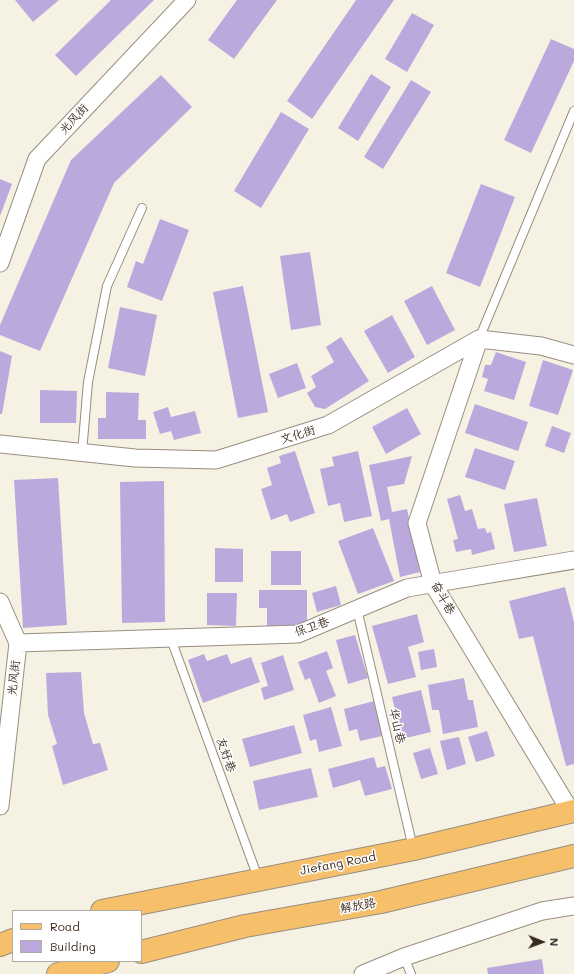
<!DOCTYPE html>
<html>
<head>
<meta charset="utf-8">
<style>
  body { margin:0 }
  #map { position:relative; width:574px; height:974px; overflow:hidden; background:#f5f2e3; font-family:Mali,sans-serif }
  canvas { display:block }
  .legend { position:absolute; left:12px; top:910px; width:130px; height:52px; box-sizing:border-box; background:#fff; border:1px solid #b1aaa5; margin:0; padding:5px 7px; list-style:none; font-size:12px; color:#3b2a1e }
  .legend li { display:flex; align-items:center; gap:8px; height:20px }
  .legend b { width:20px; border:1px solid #b1aaa5 }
  .north { position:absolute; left:522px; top:922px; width:40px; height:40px; -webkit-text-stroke:3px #fff; paint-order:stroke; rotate:91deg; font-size:11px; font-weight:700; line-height:16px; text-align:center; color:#3b2a1e }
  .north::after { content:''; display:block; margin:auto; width:14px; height:18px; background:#3b2a1e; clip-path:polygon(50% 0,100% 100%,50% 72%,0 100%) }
</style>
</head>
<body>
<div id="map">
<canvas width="574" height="974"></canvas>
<ul class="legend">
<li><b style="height:5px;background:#f6c06b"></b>Road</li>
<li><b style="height:11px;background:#bba9de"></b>Building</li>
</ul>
<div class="north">N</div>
</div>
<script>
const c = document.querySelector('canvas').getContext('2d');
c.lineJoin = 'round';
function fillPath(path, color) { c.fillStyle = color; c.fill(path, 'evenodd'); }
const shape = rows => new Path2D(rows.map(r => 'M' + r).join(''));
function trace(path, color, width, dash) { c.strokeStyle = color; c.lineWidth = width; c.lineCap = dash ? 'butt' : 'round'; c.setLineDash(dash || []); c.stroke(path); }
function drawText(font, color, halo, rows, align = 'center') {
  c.font = font + ' Mali,"LXGW WenKai TC",sans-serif'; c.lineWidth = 3; c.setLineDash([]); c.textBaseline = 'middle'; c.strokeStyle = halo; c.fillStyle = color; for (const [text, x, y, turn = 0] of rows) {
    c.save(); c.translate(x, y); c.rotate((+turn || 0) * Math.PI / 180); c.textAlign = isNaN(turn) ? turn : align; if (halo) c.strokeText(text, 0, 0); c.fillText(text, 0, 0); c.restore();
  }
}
const building = shape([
  [15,0,59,0,33,22],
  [111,0,154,0,76,76,55,55],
  [237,0,277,0,234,59,208,40],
  [356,0,394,0,312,119,287,101],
  [412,13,434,25,407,72,385,59],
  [551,39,574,49,574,61,531,153,504,140],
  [371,74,391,87,358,141,338,128],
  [161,75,192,107,114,183,40,351,0,335,0,325,71,160],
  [411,80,431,92,383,169,364,157],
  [281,112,309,129,261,208,234,191],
  [0,179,12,184,0,216],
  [481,184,515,197,480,287,446,273],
  [160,219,189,230,162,301,127,287,136,261,143,264],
  [310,252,321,325,291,330,280,256],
  [243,286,268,412,238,418,213,292],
  [432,286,455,330,427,345,404,301],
  [120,307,157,315,145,376,108,368],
  [392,315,415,357,388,373,364,331],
  [341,337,369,381,325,409,315,407,307,393,316,387,311,376,334,362,326,347],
  [0,351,12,356,2,414,0,414],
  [496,352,526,362,514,400,484,391,488,379,482,377,485,365,491,365],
  [543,360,573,370,558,415,529,406],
  [297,363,306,388,278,398,269,374],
  [40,390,77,391,76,423,40,423],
  [106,392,139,393,138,420,146,420,146,439,98,439,98,418,106,418],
  [475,404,528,422,518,451,465,433],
  [168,407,171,417,195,411,201,433,174,440,171,431,160,434,153,412],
  [407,408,421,434,386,454,372,427],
  [552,426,571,433,564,453,545,446],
  [475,448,515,461,505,490,465,477],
  [295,451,315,513,290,522,287,514,271,520,261,489,272,485,267,468,281,463,279,456],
  [358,451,372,516,344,522,340,503,328,506,320,469,334,466,332,457],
  [412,456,404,484,387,487,392,512,407,509,420,572,400,577,389,519,381,521,369,465],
  [58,478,67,625,23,628,14,480],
  [164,481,165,622,122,623,120,482],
  [460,495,465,511,472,509,478,529,485,528,487,533,491,532,495,549,472,555,471,549,456,552,453,540,458,539,447,499],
  [537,498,547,546,514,552,504,504],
  [373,528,394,581,358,594,338,541],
  [215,548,243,549,243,582,215,582],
  [271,551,301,551,301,585,271,585],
  [336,586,341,605,317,612,312,593],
  [565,587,574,622,574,764,566,766,533,636,519,639,509,601],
  [259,590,307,590,307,626,267,626,267,608,259,608],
  [207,593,237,593,236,626,207,625],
  [417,614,424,642,408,647,416,677,388,684,372,626],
  [355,635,368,678,348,684,336,640],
  [434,649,437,667,421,670,418,652],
  [327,651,333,668,326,671,336,696,319,703,310,678,305,680,298,662],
  [204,654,207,661,227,654,231,664,251,657,260,682,203,703,188,660],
  [283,655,294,690,264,700,261,688,268,686,261,663],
  [81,672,84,713,93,744,100,743,108,770,63,785,52,746,57,744,48,715,46,673],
  [464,678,468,700,473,700,478,727,443,734,439,710,432,710,428,685],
  [421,690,431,732,402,739,392,697],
  [374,701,382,736,360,741,357,729,349,731,344,709],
  [331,707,342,746,319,752,316,739,310,741,303,715],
  [294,725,302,753,250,767,242,739],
  [487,731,495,756,476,762,468,737],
  [459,737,466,764,447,770,440,741],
  [430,748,438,774,421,779,413,753],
  [374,757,377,768,385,766,392,789,365,796,360,780,333,788,328,769],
  [311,768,318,797,259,810,253,781],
  [542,959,544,974,488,974,487,968]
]);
const lane = shape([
  [479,339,574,111],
  [82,453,88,382,107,286,142,208],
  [357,609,413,848],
  [171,639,258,878],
  [404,957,411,974]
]);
const street = shape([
  [0,263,37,159,187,0],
  [479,339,417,523,433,584,571,812],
  [0,444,135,458,216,460,328,425,479,339,541,346,574,355],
  [0,602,18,643,0,806],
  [18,643,298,634,407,588,574,560],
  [363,974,404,957,542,911,574,906]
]);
const primary = shape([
  [102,911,414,849,574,811],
  [0,945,13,940],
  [141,952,245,926,381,902,574,856],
  [58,974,108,961]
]);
const streetNames = [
  ["光风街",74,119,-47],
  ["文化街",298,435,-17],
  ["奋斗巷",443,598,61],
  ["保卫巷",312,627,-19],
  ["光风街",14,678,-84],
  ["华山巷",397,726,77],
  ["友好巷",226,755,70],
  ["Jiefang Road",338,864,-11],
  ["解放路",358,906,-10]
];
fillPath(building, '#bba9de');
trace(lane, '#988e80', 10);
trace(street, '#988e80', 19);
trace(primary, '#988e80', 24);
trace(lane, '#fff', 8);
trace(street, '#fff', 17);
trace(primary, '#f6c06b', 22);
drawText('12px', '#3b2a1e', '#fff', streetNames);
</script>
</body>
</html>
